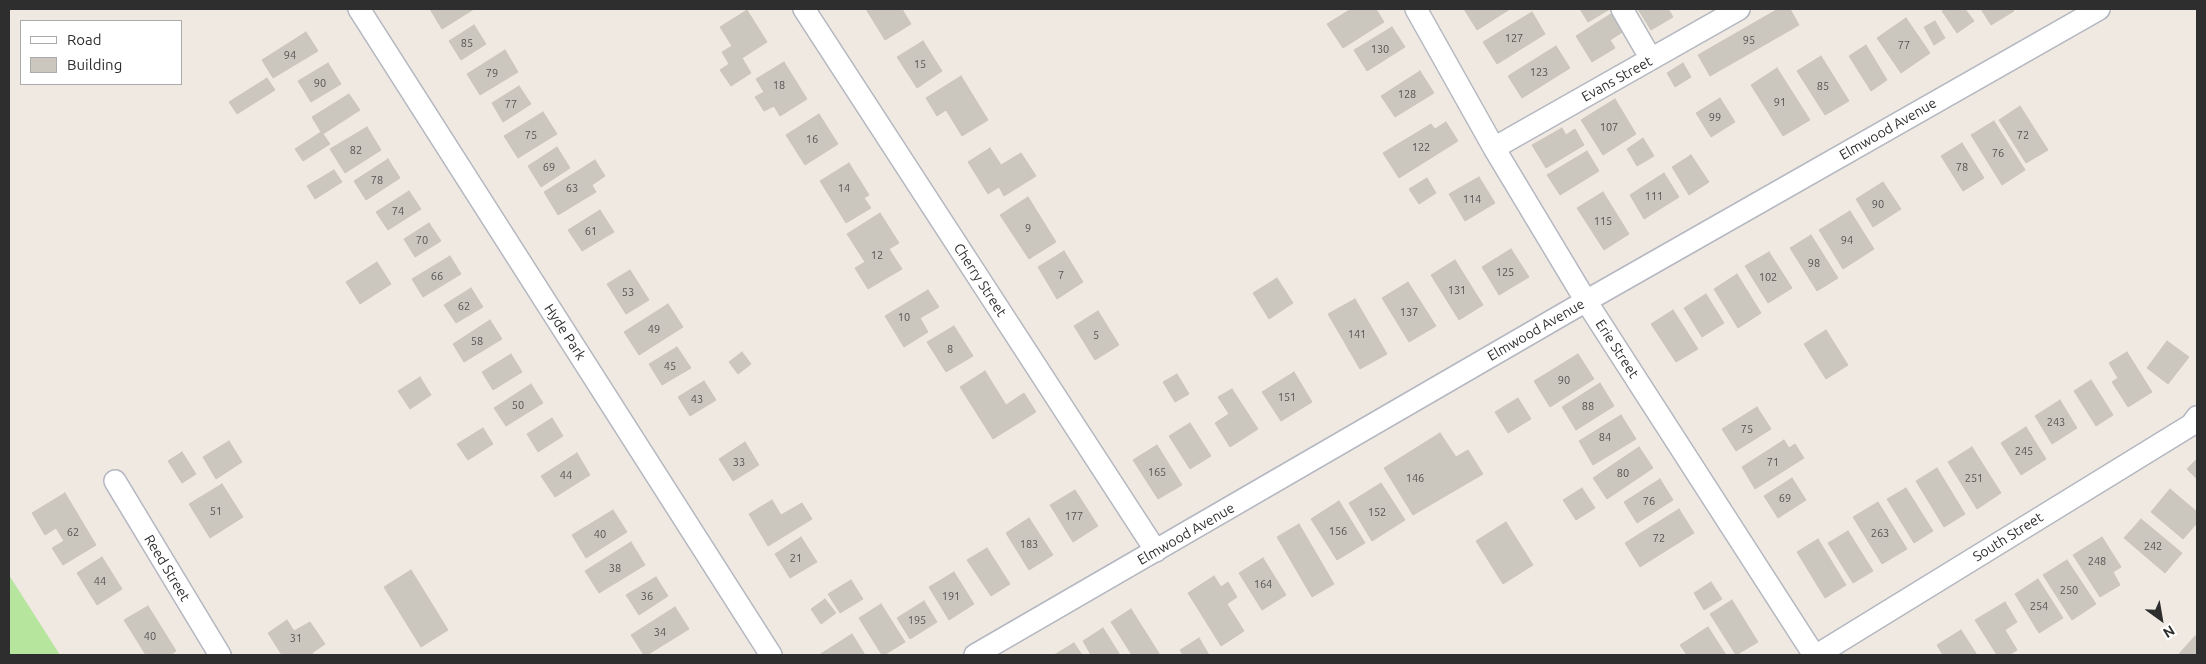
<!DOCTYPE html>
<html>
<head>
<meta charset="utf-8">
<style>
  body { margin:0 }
  #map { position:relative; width:2206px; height:664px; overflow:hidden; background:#efe9e1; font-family:Ubuntu,sans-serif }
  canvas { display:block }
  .frame { position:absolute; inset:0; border:10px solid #2e2e2e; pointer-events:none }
  .legend { position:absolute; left:20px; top:20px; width:162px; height:65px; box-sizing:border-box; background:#fff; border:1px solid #ababab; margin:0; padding:6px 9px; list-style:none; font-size:15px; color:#2e2e2e }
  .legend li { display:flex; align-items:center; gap:10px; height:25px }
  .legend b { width:25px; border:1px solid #ababab }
  .north { position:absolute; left:2136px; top:594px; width:50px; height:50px; -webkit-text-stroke:4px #fff; paint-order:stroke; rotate:148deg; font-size:14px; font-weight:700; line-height:20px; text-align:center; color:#2e2e2e }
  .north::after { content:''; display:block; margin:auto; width:18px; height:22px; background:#2e2e2e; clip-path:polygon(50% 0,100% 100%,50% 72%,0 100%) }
</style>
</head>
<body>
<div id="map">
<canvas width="2206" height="664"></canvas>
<div class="frame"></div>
<ul class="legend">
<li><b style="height:6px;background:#fff"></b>Road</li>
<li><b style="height:14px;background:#cbc7bf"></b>Building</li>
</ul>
<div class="north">N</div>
</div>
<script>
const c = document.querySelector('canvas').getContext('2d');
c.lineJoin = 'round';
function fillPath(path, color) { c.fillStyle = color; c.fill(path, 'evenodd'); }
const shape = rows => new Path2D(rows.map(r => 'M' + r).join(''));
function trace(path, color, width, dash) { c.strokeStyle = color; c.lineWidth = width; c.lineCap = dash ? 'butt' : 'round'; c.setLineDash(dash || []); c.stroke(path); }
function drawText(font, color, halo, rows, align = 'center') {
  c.font = font + ' Ubuntu,sans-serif'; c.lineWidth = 5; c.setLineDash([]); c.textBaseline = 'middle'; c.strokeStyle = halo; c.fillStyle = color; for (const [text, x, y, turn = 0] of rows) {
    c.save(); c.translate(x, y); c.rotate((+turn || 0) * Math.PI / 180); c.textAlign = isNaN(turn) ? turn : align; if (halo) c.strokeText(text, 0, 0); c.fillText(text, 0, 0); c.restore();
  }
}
const green = shape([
  [9,575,60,655,9,655]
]);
const building = shape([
  [430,9,474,9,442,29,430,9],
  [866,9,902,9,911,24,885,40,866,9],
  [1351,9,1376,9,1384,22,1343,48,1327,24,1351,9],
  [1464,9,1510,9,1477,30,1464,9],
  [1580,9,1610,9,1588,22,1580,9],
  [1638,9,1668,9,1673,17,1651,30,1638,9],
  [1778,9,1790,9,1799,25,1710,76,1698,55,1778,9],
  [1946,9,1965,9,1974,21,1957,33,1942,11,1946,9],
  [1981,9,2012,9,2014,11,1991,25,1981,9],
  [747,10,767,42,742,58,751,73,731,86,720,70,729,64,722,52,732,46,720,27,747,10],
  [1617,10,1629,28,1610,40,1615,48,1592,62,1576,36,1617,10],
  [1532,12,1545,34,1497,64,1483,42,1532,12],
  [1906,18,1930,53,1901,73,1877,38,1906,18],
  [1935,21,1945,38,1934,45,1924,27,1935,21],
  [474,25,486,44,461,60,449,41,474,25],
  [1392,27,1405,47,1367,71,1354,50,1392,27],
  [306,32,318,51,273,78,262,60,306,32],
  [923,41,942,71,917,88,897,57,923,41],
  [1866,45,1887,80,1871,91,1849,56,1866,45],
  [1556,46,1570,68,1522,98,1508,76,1556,46],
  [505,50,518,72,480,95,467,74,505,50],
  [1821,56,1849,101,1825,115,1797,71,1821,56],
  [784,62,807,99,780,116,774,106,764,111,755,97,764,92,756,79,784,62],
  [328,63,341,84,311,102,298,81,328,63],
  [1683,63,1691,77,1675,87,1667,73,1683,63],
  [1777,68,1810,120,1783,136,1751,85,1777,68],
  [1420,71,1434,93,1395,117,1381,96,1420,71],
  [961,76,988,120,962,136,946,110,937,116,926,98,961,76],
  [267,78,275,90,237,114,229,102,267,78],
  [519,86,531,104,503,122,492,103,519,86],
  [349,94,360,110,323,134,330,144,303,161,295,149,321,132,312,117,349,94],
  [1720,98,1735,122,1711,137,1696,113,1720,98],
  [1615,99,1636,134,1603,155,1581,120,1615,99],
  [2020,106,2048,150,2026,163,1999,120,2020,106],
  [543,112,557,134,518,158,504,136,543,112],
  [819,114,838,144,805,165,786,135,819,114],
  [1994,121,2025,170,2002,185,1971,135,1994,121],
  [1446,122,1458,141,1399,178,1383,153,1431,124,1435,129,1446,122],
  [367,127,381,150,345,173,330,149,367,127],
  [1562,128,1566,135,1575,129,1584,145,1546,168,1532,145,1562,128],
  [1643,138,1654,156,1637,166,1627,149,1643,138],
  [1962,143,1984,178,1963,191,1941,156,1962,143],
  [557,147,570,168,541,187,528,166,557,147],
  [990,148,1001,165,1021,153,1036,176,1004,196,999,187,988,194,968,162,990,148],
  [1587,151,1599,171,1560,195,1547,175,1587,151],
  [1691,155,1709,182,1689,195,1672,167,1691,155],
  [388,159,400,178,366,200,354,181,388,159],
  [595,160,605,176,592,185,596,192,558,215,544,192,595,160],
  [849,163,869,195,864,198,871,208,846,223,820,181,849,163],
  [334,170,342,182,315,199,307,186,334,170],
  [1664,173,1679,197,1644,219,1630,195,1664,173],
  [1479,177,1495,203,1465,221,1449,194,1479,177],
  [1427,178,1436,193,1419,204,1409,189,1427,178],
  [1883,182,1901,209,1873,227,1856,199,1883,182],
  [409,191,421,209,388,230,376,212,409,191],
  [1603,192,1629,234,1604,250,1577,208,1603,192],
  [1028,197,1056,242,1029,259,1000,215,1028,197],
  [600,210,614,232,582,251,568,230,600,210],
  [1850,211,1874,249,1843,269,1819,230,1850,211],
  [880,213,899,243,889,249,902,269,868,289,855,268,865,262,847,234,880,213],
  [429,223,441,241,415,257,404,239,429,223],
  [1811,235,1838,278,1817,291,1790,248,1811,235],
  [1511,249,1529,277,1499,295,1482,267,1511,249],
  [1064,251,1083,282,1057,299,1038,267,1064,251],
  [1769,252,1792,288,1768,303,1745,266,1769,252],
  [450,256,461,274,423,297,412,279,450,256],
  [1455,260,1483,305,1459,320,1431,275,1455,260],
  [377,262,391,284,360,304,346,282,377,262],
  [630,270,649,300,626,314,607,284,630,270],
  [1737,274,1761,313,1738,328,1714,289,1737,274],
  [1277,278,1293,303,1269,319,1253,293,1277,278],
  [1408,282,1436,326,1409,342,1382,298,1408,282],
  [471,288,483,307,456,323,444,305,471,288],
  [928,290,939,307,920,318,928,332,904,347,885,316,928,290],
  [1706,294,1724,323,1702,337,1684,308,1706,294],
  [1355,299,1387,354,1360,369,1328,314,1355,299],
  [668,304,683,327,639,355,624,332,668,304],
  [1673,310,1698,349,1676,362,1651,324,1673,310],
  [1098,311,1119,345,1095,360,1074,326,1098,311],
  [490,320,502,339,464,362,453,344,490,320],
  [954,326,973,356,946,372,927,342,954,326],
  [1826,330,1848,365,1826,379,1804,344,1826,330],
  [2167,341,2189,357,2168,384,2147,368,2167,341],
  [677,347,691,368,662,385,649,364,677,347],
  [742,352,751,364,738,374,729,362,742,352],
  [2127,352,2152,392,2128,407,2112,382,2118,378,2109,363,2127,352],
  [511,354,522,372,493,390,482,372,511,354],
  [1578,354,1594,379,1550,407,1534,381,1578,354],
  [985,371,1006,405,1024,393,1036,412,993,439,960,387,985,371],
  [1294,372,1312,402,1281,421,1262,392,1294,372],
  [1177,374,1189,394,1175,402,1163,382,1177,374],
  [420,377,431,395,410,409,398,391,420,377],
  [2091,380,2113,415,2096,426,2074,391,2091,380],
  [704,381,716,400,690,416,678,397,704,381],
  [1600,383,1614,406,1576,430,1562,407,1600,383],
  [531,384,543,403,506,426,494,408,531,384],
  [1232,389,1258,429,1230,447,1215,423,1229,414,1218,397,1232,389],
  [1518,398,1531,419,1508,433,1495,412,1518,398],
  [2060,400,2077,428,2052,444,2035,416,2060,400],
  [1757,407,1771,429,1736,451,1722,429,1757,407],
  [1621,415,1636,439,1593,465,1579,441,1621,415],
  [552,418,563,436,538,452,527,434,552,418],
  [1190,423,1211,456,1190,469,1169,436,1190,423],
  [2026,427,2046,459,2021,475,2001,443,2026,427],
  [483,428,493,444,468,460,457,444,483,428],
  [1440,433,1456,457,1468,450,1483,474,1413,515,1384,468,1440,433],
  [1784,440,1789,448,1795,444,1804,458,1755,489,1742,467,1784,440],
  [229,441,242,462,216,479,203,457,229,441],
  [745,442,759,465,733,481,719,459,745,442],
  [1157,445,1182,485,1158,499,1133,460,1157,445],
  [1639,447,1653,468,1607,499,1593,478,1639,447],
  [1972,447,2001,493,1977,509,1948,462,1972,447],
  [182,452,196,474,182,483,168,461,182,452],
  [577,453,590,475,555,497,541,476,577,453],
  [2197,459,2197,479,2187,469,2197,459],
  [1937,468,1965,514,1944,527,1916,481,1937,468],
  [1792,478,1806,500,1778,518,1764,496,1792,478],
  [1660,479,1673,500,1637,523,1624,502,1660,479],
  [1381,483,1405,520,1372,541,1349,503,1381,483],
  [222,484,243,517,210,538,189,504,222,484],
  [1582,488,1595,508,1576,520,1563,500,1582,488],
  [1906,488,1933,531,1914,543,1887,499,1906,488],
  [2170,489,2197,512,2197,523,2183,539,2151,512,2170,489],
  [1075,490,1098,526,1073,542,1050,505,1075,490],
  [65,493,96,545,63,565,52,548,64,541,56,528,45,535,32,513,65,493],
  [772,500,781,515,802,503,812,519,768,546,749,514,772,500],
  [1339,501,1365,543,1337,560,1311,519,1339,501],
  [1878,502,1907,549,1882,564,1853,517,1878,502],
  [1679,509,1694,533,1640,567,1625,543,1679,509],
  [613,510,627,532,586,558,572,535,613,510],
  [1029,518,1053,555,1029,570,1006,533,1029,518],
  [2141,519,2182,553,2165,573,2124,538,2141,519],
  [1506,522,1533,565,1503,584,1476,541,1506,522],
  [1299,524,1334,584,1312,597,1277,537,1299,524],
  [1848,531,1873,571,1853,583,1828,543,1848,531],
  [801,537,817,562,790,578,775,554,801,537],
  [2102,537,2121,567,2113,572,2120,585,2100,597,2073,555,2102,537],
  [1818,539,1846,585,1825,598,1797,552,1818,539],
  [631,542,645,565,599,593,585,571,631,542],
  [987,548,1010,584,991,596,967,560,987,548],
  [102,557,122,589,97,605,77,573,102,557],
  [1263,558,1286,595,1262,610,1239,573,1263,558],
  [2067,560,2096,604,2072,620,2043,575,2067,560],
  [411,570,448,630,421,647,384,587,411,570],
  [954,572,974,604,949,620,929,587,954,572],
  [1214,576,1221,587,1228,582,1237,597,1227,604,1244,631,1221,646,1188,593,1214,576],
  [656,577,668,596,639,615,626,595,656,577],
  [2038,579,2063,618,2039,633,2015,594,2038,579],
  [851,580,863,599,840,613,828,594,851,580],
  [1711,582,1722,599,1704,610,1694,593,1711,582],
  [825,599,836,613,821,624,811,609,825,599],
  [1732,600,1758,642,1736,655,1710,614,1732,600],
  [924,601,937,622,910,639,897,618,924,601],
  [2005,602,2017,622,2005,630,2017,650,2009,655,1997,655,1975,620,2005,602],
  [881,604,905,642,884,655,882,655,859,618,881,604],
  [148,606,176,651,170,655,146,655,124,620,148,606],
  [675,607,689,629,647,655,644,655,631,635,675,607],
  [1131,609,1160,655,1132,655,1111,622,1131,609],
  [287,620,294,631,310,622,325,644,312,653,313,655,282,655,268,633,287,620],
  [1708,627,1726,655,1687,655,1680,645,1708,627],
  [1103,628,1120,655,1091,655,1083,641,1103,628],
  [1961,630,1977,655,1943,655,1937,645,1961,630],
  [852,634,865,655,819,655,852,634],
  [2195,636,2197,639,2197,655,2178,655,2195,636],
  [1199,638,1209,655,1183,655,1180,650,1199,638],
  [1074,643,1082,655,1054,655,1074,643]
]);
const minor = shape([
  [359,9,771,655],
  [804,9,1156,551],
  [1416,9,1494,148,1586,301,1814,655],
  [1622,9,1651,59],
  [1494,148,1739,9],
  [115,481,220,655],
  [975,655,1586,301,2099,9],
  [1817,655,2191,425,2197,417]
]);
const numberNames = [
  ["127",1514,38],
  ["95",1749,40],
  ["85",467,43],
  ["77",1904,45],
  ["130",1380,49],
  ["94",290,55],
  ["15",920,64],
  ["123",1539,72],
  ["79",492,73],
  ["90",320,83],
  ["18",779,85],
  ["85",1823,86],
  ["128",1407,94],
  ["91",1780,102],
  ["77",511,104],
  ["99",1715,117],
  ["107",1609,127],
  ["75",531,135],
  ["72",2023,135],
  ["16",812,139],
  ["122",1421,147],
  ["82",356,150],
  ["76",1998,153],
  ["69",549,167],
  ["78",1962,167],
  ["78",377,180],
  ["63",572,188],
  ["14",844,188],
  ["111",1654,196],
  ["114",1472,199],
  ["90",1878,204],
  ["74",398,211],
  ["115",1603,221],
  ["9",1028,228],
  ["61",591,231],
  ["70",422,240],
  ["94",1847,240],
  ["12",877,255],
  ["98",1814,263],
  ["125",1505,272],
  ["7",1061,275],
  ["66",437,276],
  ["102",1768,277],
  ["131",1457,290],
  ["53",628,292],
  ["62",464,306],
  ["137",1409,312],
  ["10",904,317],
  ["49",654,329],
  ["141",1357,334],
  ["5",1096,335],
  ["58",477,341],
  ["8",950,349],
  ["45",670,366],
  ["90",1564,380],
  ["151",1287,397],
  ["43",697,399],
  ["50",518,405],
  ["88",1588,406],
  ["243",2056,422],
  ["75",1747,429],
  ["84",1605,437],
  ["245",2024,451],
  ["33",739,462],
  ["71",1773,462],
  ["165",1157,472],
  ["80",1623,473],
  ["44",566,475],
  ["146",1415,478],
  ["251",1974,478],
  ["69",1785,498],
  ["76",1649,501],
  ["51",216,511],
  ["152",1377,512],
  ["177",1074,516],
  ["156",1338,531],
  ["62",73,532],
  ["263",1880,533],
  ["40",600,534],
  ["72",1659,538],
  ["183",1029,544],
  ["242",2153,546],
  ["21",796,558],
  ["248",2097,561],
  ["38",615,568],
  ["44",100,581],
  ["164",1263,584],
  ["250",2069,590],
  ["36",647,596],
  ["191",951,596],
  ["254",2039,606],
  ["195",917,620],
  ["34",660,632],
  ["40",150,636],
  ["31",296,638]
];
const streetNames = [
  ["Evans Street",1617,79,-29],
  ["Elmwood Avenue",1888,129,-30],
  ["Cherry Street",980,280,57],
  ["Elmwood Avenue",1536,330,-30],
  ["Hyde Park",565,332,57],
  ["Erie Street",1617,349,57],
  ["Elmwood Avenue",1186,534,-30],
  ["South Street",2008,537,-32],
  ["Reed Street",167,568,59]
];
fillPath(green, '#b6e59e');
fillPath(building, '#cbc7bf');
trace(building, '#cbc5ba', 1);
trace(minor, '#b4b7c1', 24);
trace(minor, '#fff', 21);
drawText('11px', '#555452', null, numberNames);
drawText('14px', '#2e2e2e', '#fff', streetNames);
</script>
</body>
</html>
